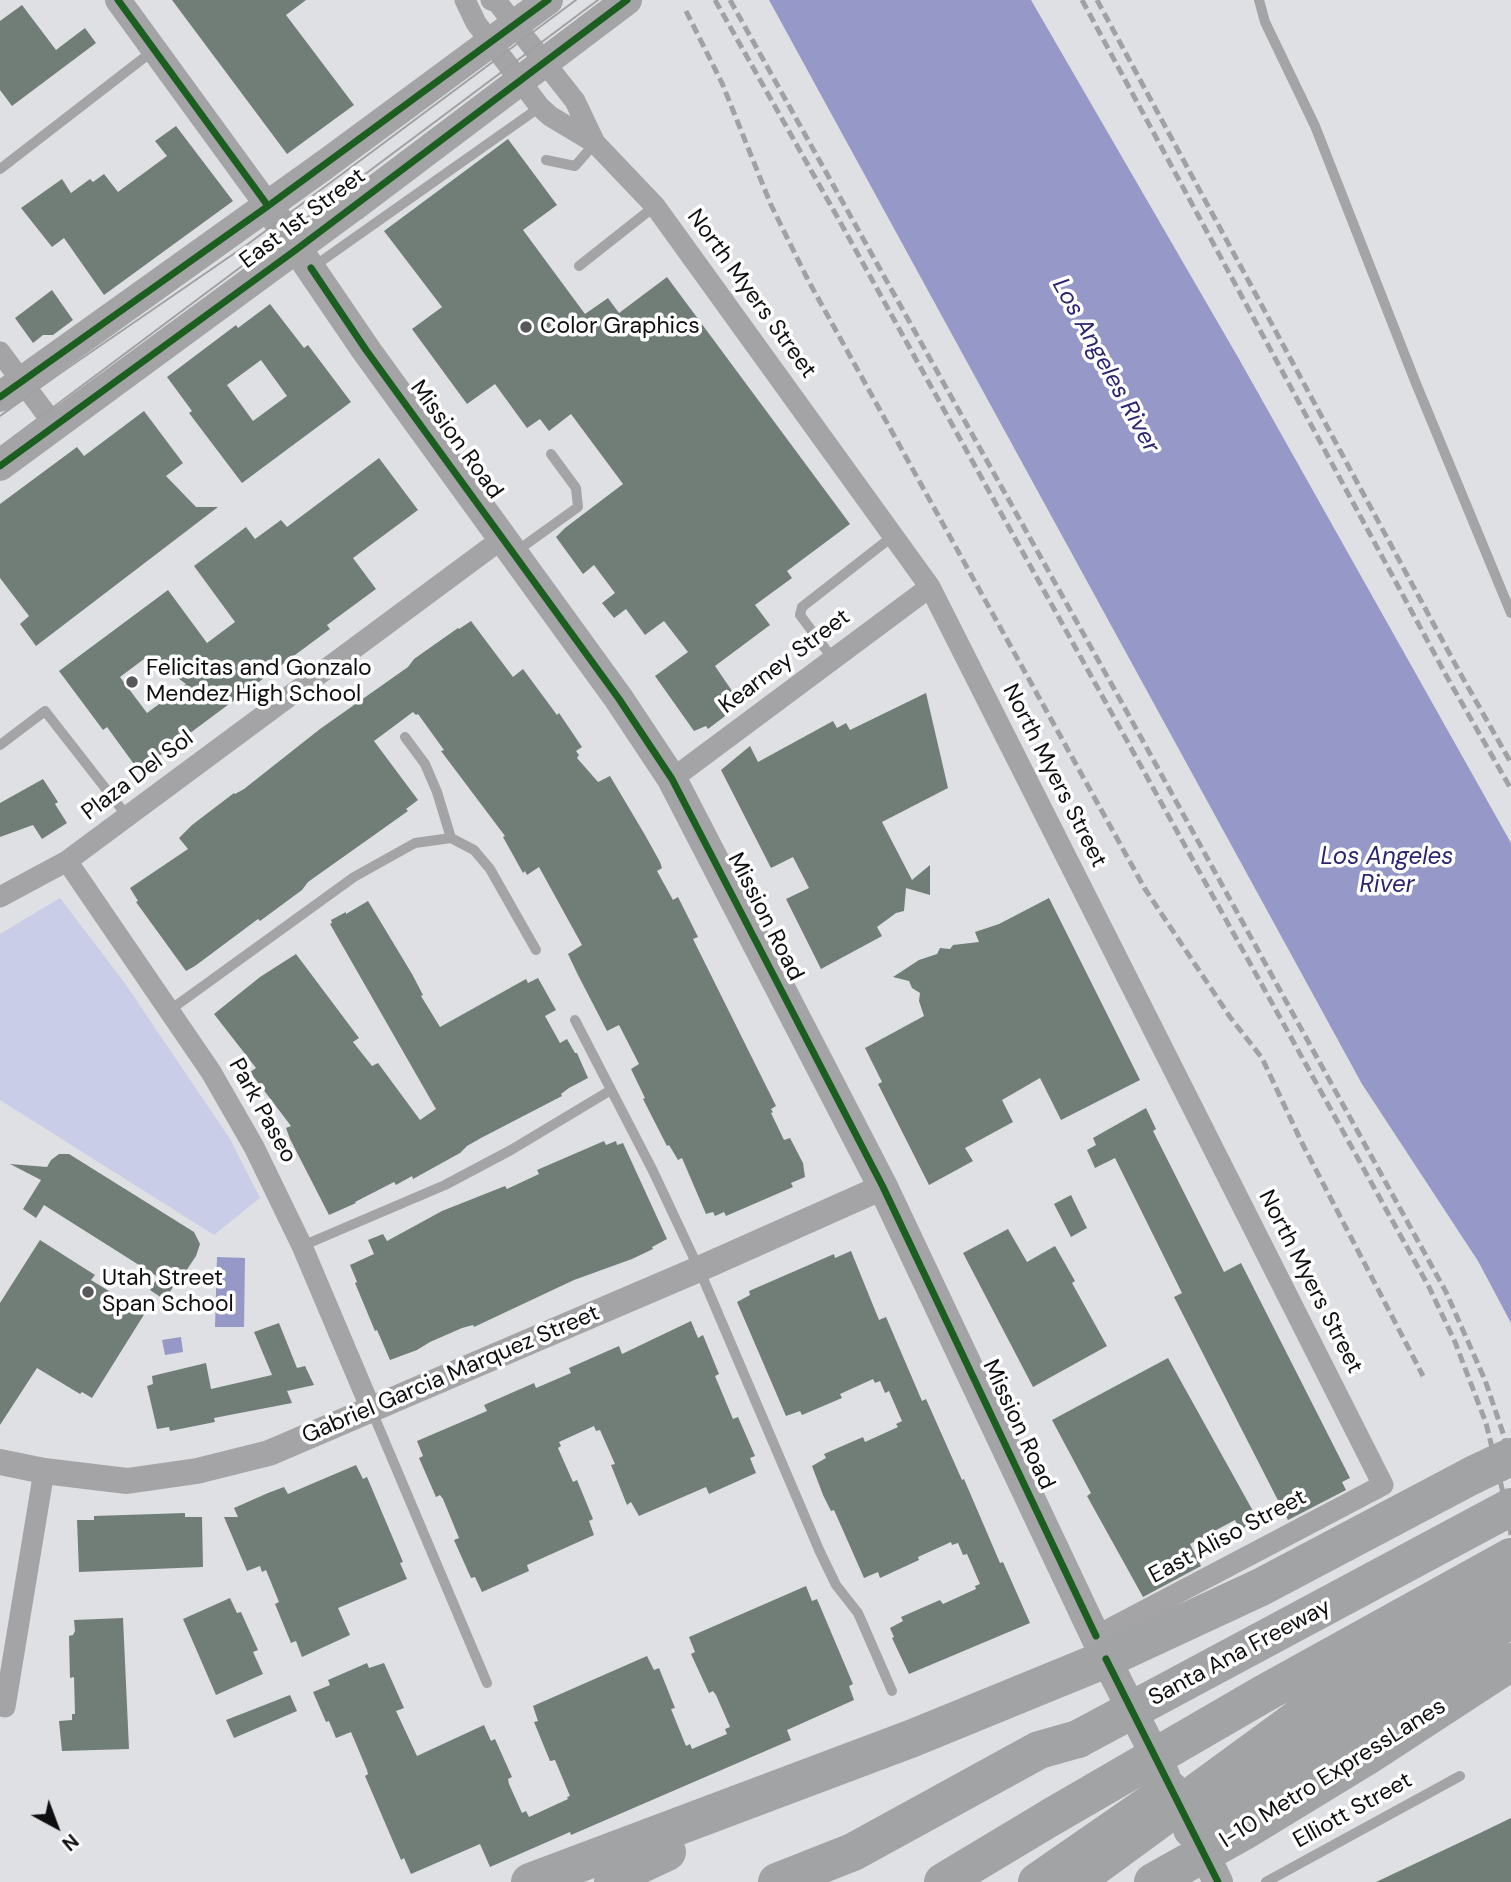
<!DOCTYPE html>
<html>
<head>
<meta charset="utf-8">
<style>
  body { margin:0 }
  #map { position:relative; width:1511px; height:1882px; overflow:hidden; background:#dfe0e3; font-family:"DM Sans",sans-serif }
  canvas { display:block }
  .north { position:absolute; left:21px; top:1791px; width:70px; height:70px; -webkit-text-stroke:5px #fff; paint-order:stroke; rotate:139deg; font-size:19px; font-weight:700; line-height:28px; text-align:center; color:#0f0f11 }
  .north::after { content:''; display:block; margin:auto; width:24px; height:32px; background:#0f0f11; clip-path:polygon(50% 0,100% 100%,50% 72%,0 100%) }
</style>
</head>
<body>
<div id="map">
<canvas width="1511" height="1882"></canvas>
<div class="north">N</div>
</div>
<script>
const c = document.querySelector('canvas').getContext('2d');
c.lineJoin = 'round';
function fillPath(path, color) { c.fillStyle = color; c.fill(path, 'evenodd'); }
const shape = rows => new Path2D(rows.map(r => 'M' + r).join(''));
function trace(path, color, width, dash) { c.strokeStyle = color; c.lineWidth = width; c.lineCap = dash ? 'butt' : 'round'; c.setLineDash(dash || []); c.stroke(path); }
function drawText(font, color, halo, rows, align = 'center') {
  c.font = font + ' "DM Sans",sans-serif'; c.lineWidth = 7; c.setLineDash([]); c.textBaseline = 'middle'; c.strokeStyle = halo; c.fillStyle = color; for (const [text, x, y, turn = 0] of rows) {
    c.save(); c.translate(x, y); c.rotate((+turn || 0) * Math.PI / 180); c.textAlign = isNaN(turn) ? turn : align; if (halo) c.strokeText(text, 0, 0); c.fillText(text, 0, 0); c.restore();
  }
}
const green = shape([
  [60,898,124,982,230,1139,260,1198,214,1235,0,1100,0,934]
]);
const water = shape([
  [769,0,1031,0,1239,359,1511,843,1511,1323,1478,1261,1362,1084],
  [217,1257,245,1258,244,1327,215,1327],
  [181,1337,183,1352,165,1355,162,1340]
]);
const building = shape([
  [172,0,306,0,286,15,354,105,287,154],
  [22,5,56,50,85,28,96,43,12,106,0,90,0,21],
  [176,126,233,201,104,295,64,238,52,247,21,208,62,179,71,193,90,179,93,182,104,174,118,192,167,156,155,141],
  [508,139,557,205,523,230,585,314,608,298,619,313,667,277,850,524,787,571,792,578,755,605,770,625,715,666,741,704,708,729,706,726,694,731,655,676,688,652,664,621,645,635,626,609,614,618,602,603,615,593,594,565,583,574,556,537,565,528,623,484,571,414,549,431,540,419,527,428,495,384,467,404,412,329,442,307,384,231],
  [52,290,73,320,53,335,43,335,33,343,15,318],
  [270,304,304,348,308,345,351,402,242,483,189,413,192,411,167,377,236,325,238,328],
  [261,360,287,396,253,421,227,385],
  [144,411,183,463,166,476,196,507,218,507,36,646,20,624,29,616,0,578,0,504,77,447,84,456],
  [379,458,418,510,353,558,376,589,327,625,330,629,139,771,107,727,103,730,59,671,168,590,207,643,235,622,194,566,246,527,255,539,281,520,287,527],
  [148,656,186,684,147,713,120,677],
  [471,621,513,677,523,669,557,715,559,713,582,747,576,751,579,755,577,758,598,782,610,776,645,835,660,862,662,868,657,871,673,900,678,897,698,937,693,939,776,1106,771,1109,773,1112,771,1113,784,1140,790,1138,803,1163,805,1177,791,1183,793,1187,726,1216,724,1212,715,1216,713,1212,706,1214,682,1158,678,1160,669,1145,667,1146,643,1099,645,1098,631,1069,639,1064,619,1025,607,1031,578,975,568,954,582,945,539,867,527,875,525,871,523,873,503,837,505,836,441,751,444,750,418,714,416,715,413,712,374,741,418,800,406,809,408,811,308,882,302,890,260,921,258,919,195,966,186,971,136,902,138,901,130,888,188,849,179,838,192,825,234,793,235,794,244,789,320,729,408,667,414,659,458,628,459,629],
  [926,693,948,788,882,822,912,880,930,865,930,895,906,888,904,911,896,913,877,927,882,936,821,969,786,899,809,888,793,857,771,868,721,770,750,746,758,762,833,721,837,728,846,723,850,730],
  [43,779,58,802,55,804,67,823,42,839,33,825,0,837,0,803],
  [1049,898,1140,1080,1061,1120,1040,1078,1002,1100,1013,1122,965,1148,973,1161,929,1185,878,1084,882,1082,865,1048,924,1016,919,1001,920,993,912,988,909,981,893,977,919,960,937,954,940,948,950,949,953,945,979,942,975,932,999,924],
  [368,901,412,974,423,995,421,996,440,1027,526,979,528,983,538,978,556,1010,545,1016,560,1043,567,1039,575,1053,577,1053,588,1078,569,1088,561,1094,562,1096,481,1138,467,1146,460,1153,413,1179,412,1176,396,1185,394,1182,355,1202,356,1203,329,1215,290,1139,286,1128,291,1126,250,1072,256,1068,214,1014,260,977,296,954,359,1038,353,1042,372,1066,378,1063,420,1120,436,1109,330,924,332,923,331,920,346,912,346,914],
  [1146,1108,1156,1129,1153,1131,1224,1272,1241,1263,1350,1478,1342,1482,1346,1490,1288,1520,1174,1297,1182,1293,1115,1158,1095,1168,1087,1150,1096,1145,1093,1138],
  [604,1141,606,1145,616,1141,617,1145,623,1143,667,1239,652,1247,653,1249,632,1259,574,1280,474,1327,473,1325,462,1328,430,1342,417,1350,390,1360,377,1330,375,1331,355,1283,357,1282,350,1265,374,1254,368,1240,383,1234,387,1241,442,1211,505,1186,507,1189,539,1174,537,1170],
  [59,1154,69,1154,194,1232,200,1244,196,1256,186,1271,184,1269,165,1300,150,1290,158,1277,44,1205,36,1218,23,1209,41,1180,10,1164,47,1167,51,1160],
  [1071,1195,1087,1228,1071,1237,1054,1204],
  [1008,1229,1027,1262,1055,1246,1075,1281,1072,1283,1107,1346,1033,1387,963,1253],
  [40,1240,95,1275,91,1280,145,1313,92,1398,82,1392,80,1394,37,1368,0,1425,0,1303],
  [851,1251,879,1320,886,1317,922,1401,926,1399,962,1480,964,1479,1000,1563,1003,1562,1030,1623,909,1674,892,1638,894,1637,890,1628,903,1621,901,1617,940,1600,943,1604,976,1589,975,1586,980,1584,967,1554,963,1555,958,1543,952,1545,951,1542,918,1557,919,1560,880,1578,878,1572,864,1578,834,1510,831,1511,823,1495,812,1466,826,1458,824,1454,863,1437,865,1442,898,1427,896,1424,902,1421,889,1391,885,1393,880,1381,875,1383,873,1379,840,1394,842,1398,802,1415,800,1411,786,1416,737,1302,750,1295,749,1291,834,1254,835,1258],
  [691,1321,698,1338,703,1335,719,1374,715,1376,733,1419,738,1417,755,1456,750,1458,756,1473,709,1494,706,1487,639,1516,631,1502,627,1505,611,1465,615,1464,600,1430,596,1431,594,1426,559,1442,561,1446,558,1448,573,1482,577,1480,593,1519,589,1521,594,1535,527,1565,529,1571,482,1592,475,1577,471,1578,454,1540,459,1538,443,1499,440,1495,436,1497,419,1458,423,1456,417,1441,487,1411,484,1405,534,1383,536,1388,571,1373,569,1368,619,1346,622,1354],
  [279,1323,297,1368,305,1366,314,1385,287,1391,292,1403,214,1418,215,1422,170,1431,169,1427,157,1429,147,1386,153,1384,152,1376,206,1363,211,1389,272,1375,254,1332],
  [1168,1358,1258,1520,1240,1530,1235,1520,1190,1544,1201,1566,1143,1597,1087,1496,1091,1493,1052,1420],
  [356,1465,363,1479,367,1477,403,1562,400,1563,407,1579,338,1608,350,1635,302,1657,296,1641,291,1643,275,1604,279,1602,266,1570,262,1572,260,1566,247,1571,224,1517,238,1517,234,1508,268,1493,284,1487,288,1494],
  [185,1513,185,1517,202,1517,203,1567,79,1572,77,1520,94,1520,94,1516],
  [806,1586,812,1601,817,1599,853,1684,849,1686,854,1700,787,1730,791,1740,571,1835,570,1832,490,1867,480,1844,411,1874,404,1858,401,1860,365,1776,368,1774,367,1770,351,1732,336,1738,329,1721,326,1722,313,1692,330,1685,328,1680,367,1663,369,1668,384,1663,404,1708,396,1711,417,1756,484,1725,491,1741,495,1739,512,1777,508,1779,509,1784,522,1813,526,1811,529,1817,568,1799,567,1797,570,1796,555,1760,550,1761,534,1722,538,1721,533,1706,647,1656,654,1670,659,1668,675,1708,671,1709,686,1746,690,1744,692,1749,727,1734,725,1729,730,1727,716,1695,713,1691,709,1693,691,1654,695,1652,689,1637],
  [230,1598,237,1613,241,1612,258,1650,253,1652,263,1674,216,1695,183,1619],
  [123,1618,129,1749,62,1751,59,1721,72,1720,72,1714,75,1714,74,1677,70,1678,69,1636,73,1635,75,1631,74,1620],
  [290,1695,297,1711,234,1738,226,1720],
  [1511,1818,1511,1882,1376,1882,1480,1833]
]);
const service = shape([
  [1259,0,1265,22,1315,126,1415,381,1511,613],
  [546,160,575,166,595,143],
  [0,169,154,50],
  [579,266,655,206],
  [313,267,540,107],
  [514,553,578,507,576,488,551,454],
  [833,659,800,615,802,607,893,536],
  [405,737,425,764,437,792,451,838],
  [0,745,45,711,127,816],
  [170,1010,354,877,415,843,451,838,474,850,490,869,536,950],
  [575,1020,653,1171,699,1269,820,1552,836,1585,858,1613,892,1691],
  [302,1246,445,1185,511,1150,611,1090],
  [371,1409,487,1683],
  [1266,1882,1460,1776]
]);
const minor = shape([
  [465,0,476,23,540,107,550,116,595,143,655,206,930,587,1383,1485,1096,1636],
  [491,0,497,2,575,101,595,143],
  [0,352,55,426],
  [672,779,930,587],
  [67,861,211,1072,254,1147,302,1246,371,1409],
  [0,897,67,861,503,538],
  [5,1707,44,1471]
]);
const tertiary = shape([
  [118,0,268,206],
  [0,1462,44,1471,127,1481,197,1471,269,1453,699,1269,883,1187]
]);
const secondary = shape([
  [268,206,366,350,619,699,672,779,883,1187,1106,1659,1165,1775],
  [0,397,323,166],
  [0,466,354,206],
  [1195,1835,1218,1882]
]);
const motorway = shape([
  [1301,1716,1416,1639,1479,1602,1511,1577],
  [1192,1829,1485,1637,1511,1618],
  [530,1882,913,1738,1106,1659,1261,1587,1473,1475],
  [613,1882,635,1867,667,1852],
  [777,1882,853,1852,1039,1750,1078,1739],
  [943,1882,1053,1816],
  [1037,1882,1170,1790]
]);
const tram = shape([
  [0,416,62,372,248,244,576,0],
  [0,447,598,0]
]);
const rail = shape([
  [715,0,839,220,1429,1287,1455,1342,1486,1423,1505,1501,1511,1535],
  [730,0,1122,703,1446,1292,1485,1380,1504,1436,1511,1466],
  [1082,0,1447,677,1511,789],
  [1097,0,1460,673,1511,763],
  [686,11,722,83,771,205,808,280,1145,889,1230,1017,1262,1058,1302,1143,1423,1376]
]);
const secondaryBridge = shape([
  [323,166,548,0],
  [354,206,627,0]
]);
const motorwayBridge = shape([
  [1473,1475,1511,1457],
  [1078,1739,1511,1507],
  [1053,1816,1265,1693,1511,1557],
  [1074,1882,1301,1716],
  [1153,1882,1244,1831,1367,1756,1511,1662]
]);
const cycleway = shape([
  [118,0,268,206],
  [311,268,366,350,619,699,672,779,883,1187,1096,1636],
  [0,397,268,206,548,0],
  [0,466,297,249,627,0],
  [1106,1659,1218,1882]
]);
const markers = [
  [526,327,7,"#58585a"],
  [132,682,7,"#58585a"],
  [88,1292,7,"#58585a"]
];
const streetNames = [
  ["East 1st Street",303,219,-37],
  ["North Myers Street",751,294,54],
  ["Mission Road",456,440,54],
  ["Kearney Street",785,662,-37],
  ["Plaza Del Sol",138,776,-37],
  ["North Myers Street",1054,776,63],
  ["Mission Road",765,917,63],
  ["Park Paseo",262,1111,61],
  ["North Myers Street",1310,1282,63],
  ["Gabriel Garcia Marquez Street",451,1375,-23],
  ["Mission Road",1018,1425,65],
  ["East Aliso Street",1228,1537,-28],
  ["Santa Ana Freeway",1240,1653,-28],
  ["I-10 Metro ExpressLanes",1333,1774,-32],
  ["Elliott Street",1353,1811,-29]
];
const poiNames = [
  ["Color Graphics",540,327],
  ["Felicitas and Gonzalo",146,669],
  ["Mendez High School",146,695],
  ["Utah Street",102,1279],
  ["Span School",102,1305]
];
const waterNames = [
  ["Los Angeles River",1105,366,61],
  ["Los Angeles",1387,858],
  ["River",1387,886]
];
fillPath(green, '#cacde7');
fillPath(water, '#9699c8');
fillPath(building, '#717e77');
trace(service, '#a4a4a6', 10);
trace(minor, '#a4a4a6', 21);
trace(tertiary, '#a4a4a6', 26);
trace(secondary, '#a4a4a6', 30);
trace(motorway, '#a2a3a4', 38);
trace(tram, '#a1a1a3', 2);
trace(rail, '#a1a1a3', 5, [10, 5]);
trace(secondaryBridge, '#a4a4a6', 30);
trace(motorwayBridge, '#a2a3a4', 38);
trace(cycleway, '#1b5e20', 7);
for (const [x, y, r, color] of markers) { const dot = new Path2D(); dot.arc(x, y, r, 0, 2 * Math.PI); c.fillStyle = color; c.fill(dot); trace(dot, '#fff', 2.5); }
drawText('23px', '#0f0f11', '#fff', streetNames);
drawText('23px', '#0f0f11', '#fff', poiNames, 'left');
drawText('italic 24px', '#2b2471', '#fff', waterNames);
</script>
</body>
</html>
